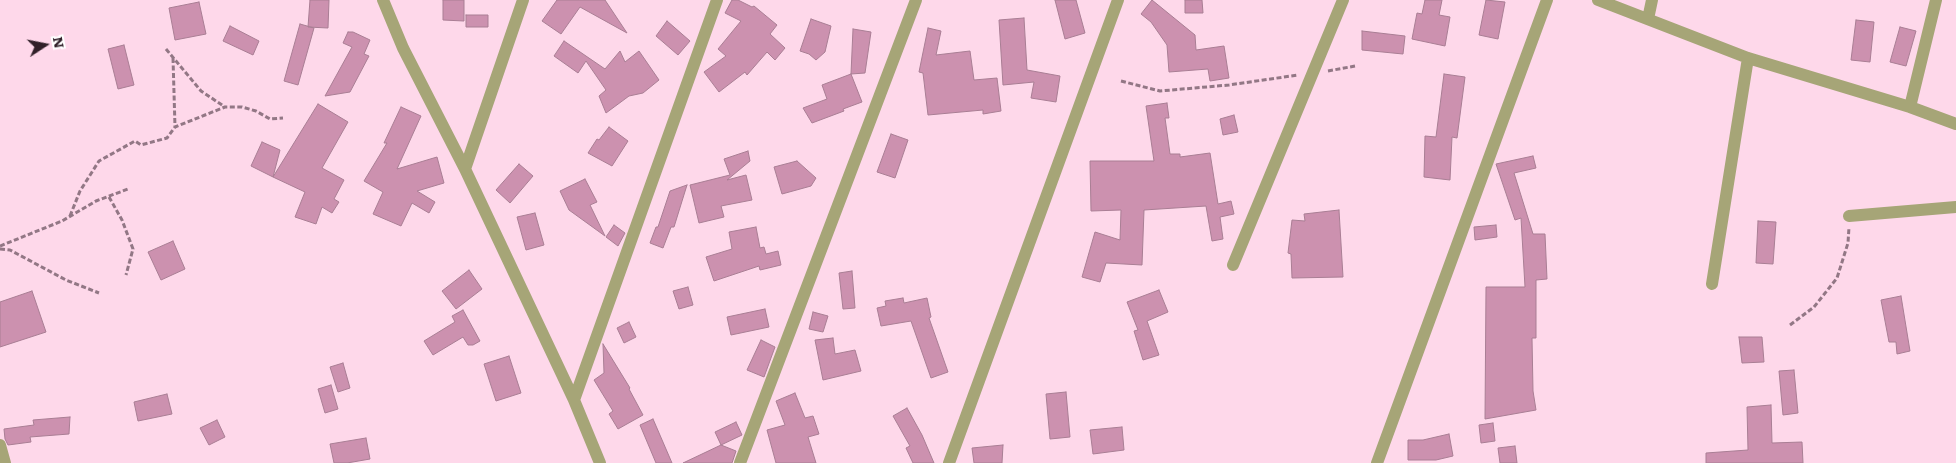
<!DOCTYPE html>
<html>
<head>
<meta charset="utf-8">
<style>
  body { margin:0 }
  #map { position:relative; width:1956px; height:463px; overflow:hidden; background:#fed8ea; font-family:Literata,serif }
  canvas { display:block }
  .north { position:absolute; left:20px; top:20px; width:50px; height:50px; -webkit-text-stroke:4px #fff; paint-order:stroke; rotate:79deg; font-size:14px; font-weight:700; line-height:20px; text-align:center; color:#312029 }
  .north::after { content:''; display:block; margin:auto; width:18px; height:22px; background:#312029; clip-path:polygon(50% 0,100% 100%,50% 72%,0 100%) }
</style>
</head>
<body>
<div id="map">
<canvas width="1956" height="463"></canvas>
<div class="north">N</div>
</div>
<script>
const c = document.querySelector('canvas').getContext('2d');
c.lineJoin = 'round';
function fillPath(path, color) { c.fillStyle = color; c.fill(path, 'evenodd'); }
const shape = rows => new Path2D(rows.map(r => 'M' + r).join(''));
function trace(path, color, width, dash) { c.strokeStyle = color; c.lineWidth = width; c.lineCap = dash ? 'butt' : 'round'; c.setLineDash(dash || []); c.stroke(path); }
const building = shape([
  [310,0,329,0,328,28,308,27,310,0],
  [443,0,464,0,464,21,443,20,443,0],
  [557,0,605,0,627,33,580,7,561,34,542,21,557,0],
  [732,0,738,0,752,7,754,6,777,25,770,34,785,48,775,60,767,52,747,75,745,72,719,92,704,72,726,56,718,49,741,21,725,13,732,0],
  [1055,0,1076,0,1085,33,1065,39,1055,0],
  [1152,0,1195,35,1196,50,1224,46,1229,78,1210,81,1208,69,1169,72,1167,45,1151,22,1141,14,1152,0],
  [1185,0,1202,0,1203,13,1185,13,1185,0],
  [1425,0,1442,0,1439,15,1450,17,1445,46,1412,39,1417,13,1422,14,1425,0],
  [1486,0,1505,2,1498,39,1479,35,1486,0],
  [199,2,206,34,175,40,169,8,199,2],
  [466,15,488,15,488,27,466,27,466,15],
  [1024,18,1027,70,1060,76,1056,102,1031,98,1034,82,1003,85,999,20,1024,18],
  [811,19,831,26,825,52,816,60,809,54,800,51,811,19],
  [1856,20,1874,22,1870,62,1851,60,1856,20],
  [667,21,690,41,678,55,656,36,667,21],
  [300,24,314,28,298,85,284,81,300,24],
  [230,26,259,41,253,55,223,41,230,26],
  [1900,27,1916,31,1906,66,1890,62,1900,27],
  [928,28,941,31,936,55,970,51,974,80,997,78,1001,111,983,114,983,110,928,115,923,73,919,72,928,28],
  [853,29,871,32,865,73,851,74,853,29],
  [1362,31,1405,36,1403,54,1362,50,1362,31],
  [348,32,353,32,370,40,364,54,369,56,350,92,325,96,352,47,343,43,348,32],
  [564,41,605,69,620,51,625,62,639,51,659,80,643,93,629,96,606,113,599,96,606,90,586,61,578,73,554,56,564,41],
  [124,45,134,85,118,89,108,49,124,45],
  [851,74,862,102,843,109,844,111,812,123,803,108,827,99,822,85,851,74],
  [1444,74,1465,77,1457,138,1452,137,1450,180,1424,177,1425,136,1436,137,1444,74],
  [1167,103,1169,118,1165,118,1170,154,1180,154,1180,157,1210,153,1218,204,1231,201,1234,214,1220,217,1223,239,1212,241,1206,206,1144,210,1142,265,1106,263,1100,282,1082,277,1095,232,1120,240,1121,210,1091,211,1090,161,1154,161,1146,106,1167,103],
  [318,104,348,122,322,168,344,180,334,199,339,202,332,213,322,207,316,224,295,217,305,192,273,177,318,104],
  [401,107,421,116,397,169,437,157,444,183,417,191,435,202,429,213,412,203,401,226,373,214,383,192,364,181,387,143,384,143,401,107],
  [1234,115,1238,132,1223,135,1220,119,1234,115],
  [609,127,628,141,612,166,588,153,597,139,599,140,609,127],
  [891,134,908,140,895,178,877,172,891,134],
  [262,142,280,150,273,177,251,166,262,142],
  [748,151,750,161,727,180,746,175,752,200,721,206,724,217,699,223,690,185,730,175,724,159,748,151],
  [1533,156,1536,168,1514,173,1533,234,1545,234,1547,279,1536,280,1536,338,1532,338,1533,391,1536,410,1485,419,1486,287,1525,287,1521,218,1515,220,1496,164,1533,156],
  [797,161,816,178,811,186,782,194,774,167,797,161],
  [519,164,533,176,510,203,496,190,519,164],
  [585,179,597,202,590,205,605,236,569,210,560,191,585,179],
  [687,185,674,227,671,227,663,248,650,243,656,227,658,227,670,191,687,185],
  [1339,210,1343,277,1292,278,1291,254,1288,253,1292,220,1305,221,1304,214,1339,210],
  [535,213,544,245,526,250,517,217,535,213],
  [1758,221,1776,222,1773,264,1756,263,1758,221],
  [614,225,625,233,618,246,606,237,614,225],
  [1496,225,1497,237,1475,240,1474,227,1496,225],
  [756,227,760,248,764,247,766,254,778,251,781,265,760,270,759,266,714,281,706,257,732,249,729,232,756,227],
  [173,241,185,269,161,280,148,252,173,241],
  [469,270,482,289,456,309,442,291,469,270],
  [852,271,855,308,843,309,839,273,852,271],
  [688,287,693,305,679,309,673,291,688,287],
  [1159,290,1168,312,1147,321,1159,355,1143,360,1134,331,1138,330,1127,302,1159,290],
  [32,291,46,332,0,347,0,302,32,291],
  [1901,296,1910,351,1897,354,1896,342,1889,342,1881,300,1901,296],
  [903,298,904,303,927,298,931,317,929,318,948,372,931,378,911,321,881,326,877,308,886,306,885,301,903,298],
  [765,309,769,327,731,335,727,317,765,309],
  [463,310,480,341,473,345,468,345,463,337,433,355,424,341,455,322,452,316,463,310],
  [813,312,828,316,823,332,809,329,813,312],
  [629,322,636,337,624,343,617,328,629,322],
  [1739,337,1762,337,1764,362,1742,363,1739,337],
  [833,338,835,354,855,350,861,371,823,380,815,340,833,338],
  [761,340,775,347,764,377,747,370,761,340],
  [603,344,630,388,629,389,643,415,618,429,609,414,613,411,594,380,604,373,603,344],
  [509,356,521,393,496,401,484,364,509,356],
  [343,363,350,388,338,392,330,367,343,363],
  [1794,370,1798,413,1783,415,1779,371,1794,370],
  [331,385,338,409,325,413,318,389,331,385],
  [1066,392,1070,437,1050,439,1046,394,1066,392],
  [795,393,805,418,813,416,819,434,808,437,816,463,776,463,767,430,785,425,776,401,795,393],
  [167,394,172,414,138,421,134,402,167,394],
  [1771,405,1772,443,1802,442,1803,463,1706,463,1706,453,1748,450,1747,407,1771,405],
  [907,408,922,435,934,463,913,463,906,448,910,446,893,416,907,408],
  [70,417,69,434,30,437,31,442,8,445,5,439,4,429,34,425,33,420,70,417],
  [653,419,672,463,656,463,640,425,653,419],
  [217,420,225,437,209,445,200,428,217,420],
  [736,422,742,435,721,445,715,432,736,422],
  [1493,423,1495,441,1481,443,1479,425,1493,423],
  [1122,427,1124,450,1093,454,1090,430,1122,427],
  [1449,434,1453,456,1436,460,1408,460,1408,440,1423,440,1449,434],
  [366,438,370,459,347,463,334,463,330,444,366,438],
  [721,445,736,451,732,463,683,463,721,445],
  [1003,445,1002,463,974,463,972,448,1003,445],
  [1515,446,1517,463,1500,463,1498,448,1515,446]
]);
const path = shape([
  [166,49,201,91,225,107],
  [173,58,175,127],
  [1328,71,1355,66],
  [1121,81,1160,91,1229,85,1298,75],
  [109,197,122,220,133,249,126,275],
  [70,216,80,191,99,161,135,141,141,145,167,138,175,127,225,107,242,107,256,111,270,119,283,118],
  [0,246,62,221,96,201,128,189],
  [0,249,10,250,66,280,99,293],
  [1790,325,1814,307,1837,278,1848,243,1849,227]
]);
const street = shape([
  [383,0,403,48,465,169,574,400,600,463],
  [1598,0,1748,58,1910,107,1956,124],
  [1648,19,1652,0],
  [1910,107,1936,0],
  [465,169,523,0],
  [1849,216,1956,207],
  [1233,265,1343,0],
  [1712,284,1748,58],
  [574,400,717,0],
  [0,445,5,463],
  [740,463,916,0],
  [949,463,1118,0],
  [1377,463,1547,0]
]);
fillPath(building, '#cc91af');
trace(building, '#a97e94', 1);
trace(path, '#927785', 3, [5, 2.5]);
trace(street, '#a6a577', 12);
</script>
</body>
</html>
